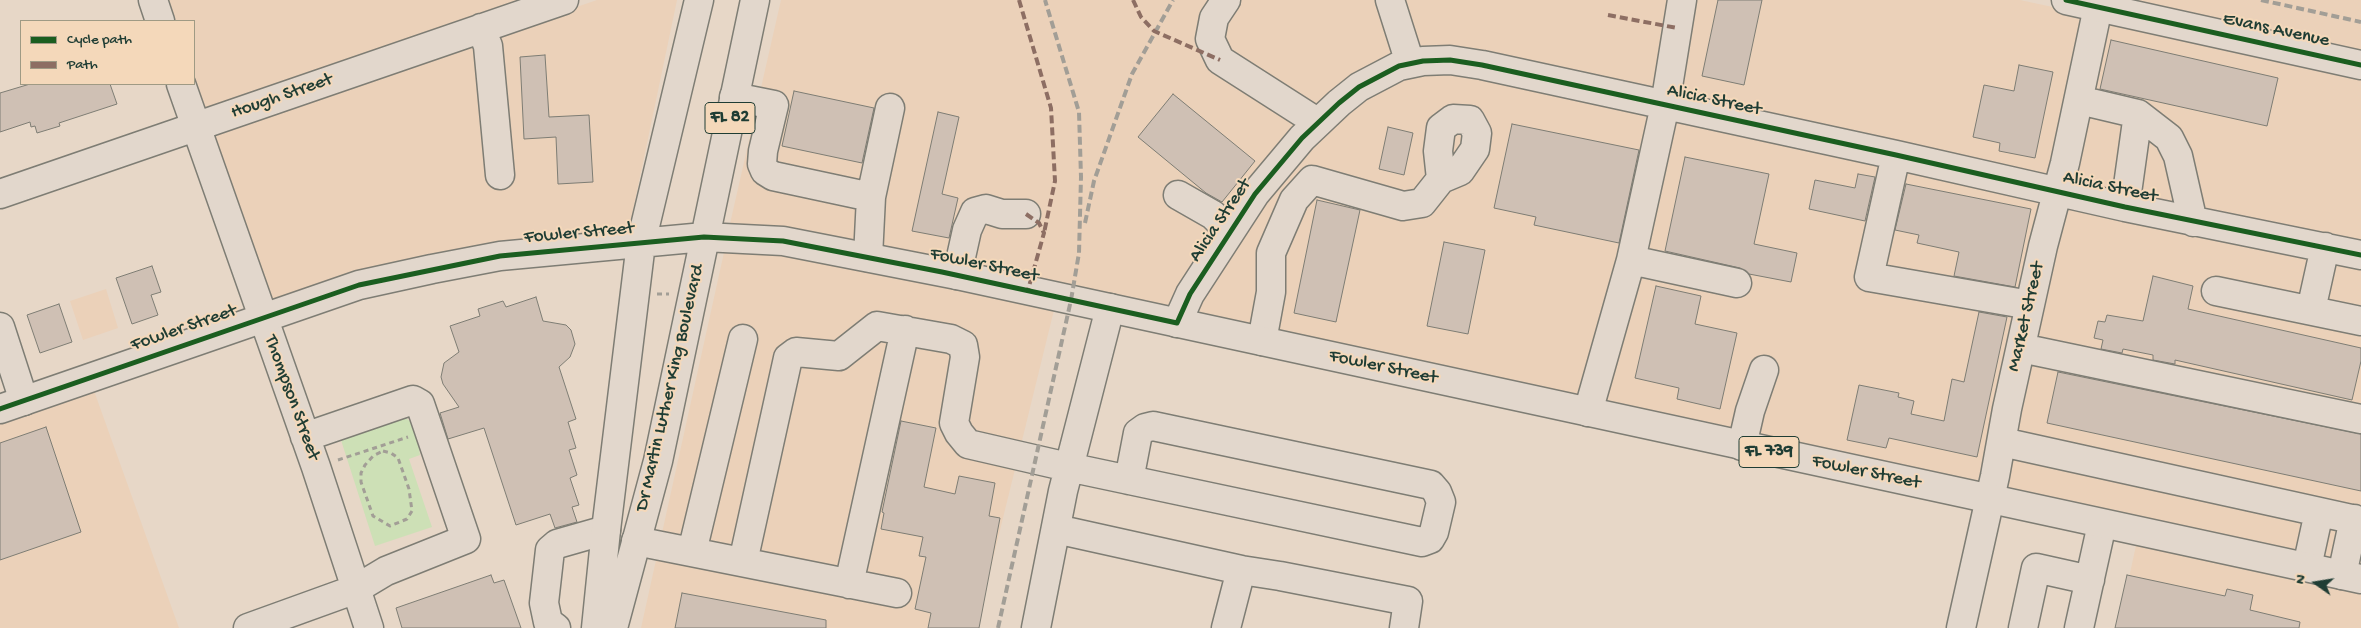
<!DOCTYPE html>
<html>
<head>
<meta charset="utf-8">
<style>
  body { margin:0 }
  #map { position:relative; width:2361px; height:628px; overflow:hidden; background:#e7d7c7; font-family:"Gochi Hand",sans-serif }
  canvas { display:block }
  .legend { position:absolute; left:20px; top:20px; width:175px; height:65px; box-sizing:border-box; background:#f4d8ba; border:1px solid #9f9a84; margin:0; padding:6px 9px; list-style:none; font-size:15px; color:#1f3d34 }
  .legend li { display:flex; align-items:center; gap:10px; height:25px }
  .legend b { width:25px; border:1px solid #9f9a84 }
  .north { position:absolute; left:2291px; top:558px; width:50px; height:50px; -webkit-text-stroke:4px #f4d8ba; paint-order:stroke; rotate:283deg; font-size:14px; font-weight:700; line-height:20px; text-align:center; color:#1f3d34 }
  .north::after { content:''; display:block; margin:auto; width:18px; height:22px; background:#1f3d34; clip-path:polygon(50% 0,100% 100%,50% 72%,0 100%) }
</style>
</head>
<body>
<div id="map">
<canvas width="2361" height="628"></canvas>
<ul class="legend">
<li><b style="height:6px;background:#1b5e20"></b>Cycle path</li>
<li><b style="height:6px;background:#8d6e63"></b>Path</li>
</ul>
<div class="north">N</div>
</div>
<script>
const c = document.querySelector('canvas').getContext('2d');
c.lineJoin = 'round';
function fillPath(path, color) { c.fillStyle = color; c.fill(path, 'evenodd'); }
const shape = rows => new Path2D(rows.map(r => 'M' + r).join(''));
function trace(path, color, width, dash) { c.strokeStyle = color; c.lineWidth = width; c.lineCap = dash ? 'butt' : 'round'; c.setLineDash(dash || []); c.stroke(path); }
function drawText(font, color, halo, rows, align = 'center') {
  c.font = font + ' "Gochi Hand",sans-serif'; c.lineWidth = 4; c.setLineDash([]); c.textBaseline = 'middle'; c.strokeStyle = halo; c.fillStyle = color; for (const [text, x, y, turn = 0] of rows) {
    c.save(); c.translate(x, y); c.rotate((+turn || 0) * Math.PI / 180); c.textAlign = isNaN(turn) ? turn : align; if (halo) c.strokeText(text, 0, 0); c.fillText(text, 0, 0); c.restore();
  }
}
const built = shape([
  [164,0,530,0,203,114,194,84,194,21,171,21],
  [597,0,677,0,628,234,311,290,268,301,209,133],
  [781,0,2020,0,2085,14,2049,180,1603,82,1373,66,1170,311,729,228],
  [2114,0,2361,0,2361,54],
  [2106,19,2361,75,2361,245,2071,185],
  [1450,70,2044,199,1981,487,1192,316,1264,200,1296,162,1346,110,1403,75],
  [2066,205,2361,265,2361,569,2003,491,2018,411],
  [725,248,782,251,1055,306,976,628,641,628],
  [106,289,118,328,83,340,70,301],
  [93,388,179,628,0,628,0,421],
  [2137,541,2361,589,2361,628,2118,628]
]);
const green = shape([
  [406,418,411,422,419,448,420,455,409,459,432,527,375,546,340,437]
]);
const building = shape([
  [1718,0,1762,0,1744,85,1702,76,1718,0],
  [2111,40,2278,78,2267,126,2100,89,2111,40],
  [545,55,549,117,589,115,593,182,558,184,556,137,524,139,520,57,545,55],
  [2019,65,2053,72,2035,158,1999,151,2000,143,1973,137,1984,85,2014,91,2019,65],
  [30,84,110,84,117,104,59,123,60,126,37,133,35,126,31,127,30,122,0,132,0,93,30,84],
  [794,91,874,108,862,163,782,146,794,91],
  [1173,94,1255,161,1222,202,1206,193,1138,137,1173,94],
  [938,112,959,117,942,194,958,198,949,238,912,231,938,112],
  [1512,124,1639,150,1619,243,1534,225,1536,217,1494,208,1512,124],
  [1388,127,1413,133,1404,175,1379,169,1388,127],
  [1685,157,1769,174,1754,244,1797,253,1791,282,1749,274,1740,268,1665,251,1685,157],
  [1858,174,1875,177,1865,221,1809,209,1815,180,1855,188,1858,174],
  [1906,184,2031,209,2015,287,1954,276,1959,252,1917,243,1919,235,1895,230,1906,184],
  [1317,200,1360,210,1336,322,1294,313,1317,200],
  [1444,242,1485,250,1468,334,1427,326,1444,242],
  [152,266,161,292,151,295,158,315,132,324,116,278,152,266],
  [2153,276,2193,286,2188,309,2361,348,2361,361,2352,400,2175,360,2175,364,2153,360,2153,355,2123,349,2122,353,2101,349,2103,340,2094,338,2098,321,2105,322,2107,315,2143,321,2153,276],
  [1656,286,1701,296,1695,324,1737,333,1720,409,1677,399,1679,388,1635,378,1656,286],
  [536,297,543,321,566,325,571,330,575,344,570,357,559,367,576,419,568,422,576,448,569,450,577,475,570,478,579,505,572,507,577,522,555,528,550,514,516,525,484,428,448,439,440,413,459,407,443,384,441,377,444,363,459,352,450,326,480,316,478,309,503,301,506,307,536,297],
  [59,304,72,342,40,353,27,315,59,304],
  [1979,312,2007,317,1977,457,1889,438,1886,448,1847,440,1859,385,1899,393,1898,397,1914,401,1911,414,1944,421,1952,379,1964,382,1979,312],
  [2058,372,2361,434,2361,491,2047,423,2058,372],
  [901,421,936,428,924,487,955,494,959,476,995,483,989,516,1000,518,979,628,928,628,931,613,915,609,926,557,919,556,923,537,881,529,884,513,882,512,901,421],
  [46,427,81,532,0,560,0,443,46,427],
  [491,575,494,583,504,580,521,628,402,628,396,608,491,575],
  [2127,575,2225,596,2227,589,2253,595,2250,610,2300,622,2299,628,2115,628,2127,575],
  [682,593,826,620,826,628,675,628,682,593]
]);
const path = shape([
  [657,294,669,294],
  [383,451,391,453,398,458,409,489,412,511,407,519,390,526,373,516,361,482,361,473,365,465,373,456,383,451],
  [338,460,408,437]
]);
const minor = shape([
  [153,0,160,21],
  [1226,0,1214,18,1210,39,1220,60,1317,122],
  [1390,0,1410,63],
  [481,28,488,46,500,175],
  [181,84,316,467,369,628],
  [734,97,774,105,763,151,762,164,765,171,773,176,871,197,868,257],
  [2079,100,2138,114,2125,207],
  [2138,114,2169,138,2178,156,2193,222],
  [1896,155,1869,277,2030,305],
  [0,194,564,0],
  [1178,195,1213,215,1230,232],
  [871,197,890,108],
  [1631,260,1737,283],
  [957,275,967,230,975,212,986,209,1002,214,1026,214],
  [2216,291,2361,321],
  [2311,310,2325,247],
  [1177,323,1190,294,1255,194,1302,138,1339,103,1359,87,1399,66,1423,61,1450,60,1482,65,1896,155,2125,207,2361,255],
  [0,327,24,401],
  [1262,341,1271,292,1271,253,1294,200,1312,180,1403,206,1422,203,1441,179,1460,171,1475,149,1477,133,1470,120,1453,119,1441,128,1438,151,1441,179],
  [2021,348,2361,419],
  [1588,412,1631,260,1665,105,1682,0],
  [2002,442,2361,521],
  [1742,446,1750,411,1764,370],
  [1056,529,1241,570],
  [636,541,897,593],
  [692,552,743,339],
  [743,562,788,358,796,352,839,356,877,326,951,339,963,345,965,357,954,423,959,433,968,444,1068,467,1422,542,1430,539,1434,532,1441,502,1437,492,1431,485,1153,426,1145,428,1138,433,1129,480],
  [2307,567,2319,512],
  [2342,575,2354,519],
  [849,584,905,330],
  [248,628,356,589,386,571,466,539,420,404,413,400,305,437],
  [556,628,548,622,544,603,550,550,557,544,606,530],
  [1036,628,1063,491,1110,308],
  [1226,628,1241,570,1280,576,1408,601,1404,628],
  [1961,628,1995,476,2007,409,2043,246,2065,163,2098,7],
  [2023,628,2036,568,2090,580],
  [2079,628,2102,524]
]);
const major = shape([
  [2066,0,2361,65],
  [0,409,359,285,432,269,500,256,704,237,783,241,957,275,2361,579],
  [596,628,606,530,641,243,699,0],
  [613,628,658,461,755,0]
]);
const rail = shape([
  [2261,0,2361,22],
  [1085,223,1094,181,1132,74,1173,0],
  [998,628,1071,300,1079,253,1081,177,1079,112,1045,0]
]);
const quiet = shape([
  [1019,0,1051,108,1055,181,1044,233],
  [1133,0,1141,17,1154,31,1220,60],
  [1608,15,1677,28],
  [1026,214,1039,223,1044,233,1028,290]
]);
const cycleway = shape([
  [2066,0,2361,65],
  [0,409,359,285,500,256,704,237,783,241,942,272,1177,323,1190,294,1255,194,1302,138,1339,103,1359,87,1399,66,1423,61,1450,60,1482,65,1896,155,2125,207,2361,255]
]);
const shields = [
  [730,118,50],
  [1769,452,60]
];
const shieldNames = [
  ["FL 82",730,118],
  ["FL 739",1769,452]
];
const streetNames = [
  ["Evans Avenue",2276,31,12],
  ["Hough Street",282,97,-19],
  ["Alicia Street",1714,101,12],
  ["Alicia Street",2110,188,12],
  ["Alicia Street",1221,221,-56],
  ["Fowler Street",579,234,-5],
  ["Fowler Street",984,266,12],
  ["Market Street",2027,317,-77],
  ["Fowler Street",184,329,-19],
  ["Fowler Street",1383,368,12],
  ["Dr Martin Luther King Boulevard",671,388,-77],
  ["Thompson Street",291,398,70],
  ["Fowler Street",1866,473,12]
];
fillPath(built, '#ebd1b9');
fillPath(green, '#cde0b6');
fillPath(building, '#cfc0b4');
trace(building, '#7e7d74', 1);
trace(minor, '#7e7d74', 31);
trace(major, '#7e7d74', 31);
trace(path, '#a29e96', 3, [5, 4]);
trace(minor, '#e2d7cc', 28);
trace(major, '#e2d7cc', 28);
trace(rail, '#a29e96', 4, [8, 4]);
trace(quiet, '#8d6e63', 4, [8, 4]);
trace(cycleway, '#1b5e20', 5);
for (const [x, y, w] of shields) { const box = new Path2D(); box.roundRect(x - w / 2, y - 15.5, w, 31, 4); c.fillStyle = '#f4d8ba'; c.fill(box); trace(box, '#1f3d34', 1); }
drawText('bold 18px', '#1f3d34', null, shieldNames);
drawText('19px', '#1f3d34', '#f4d8ba', streetNames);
</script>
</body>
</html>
